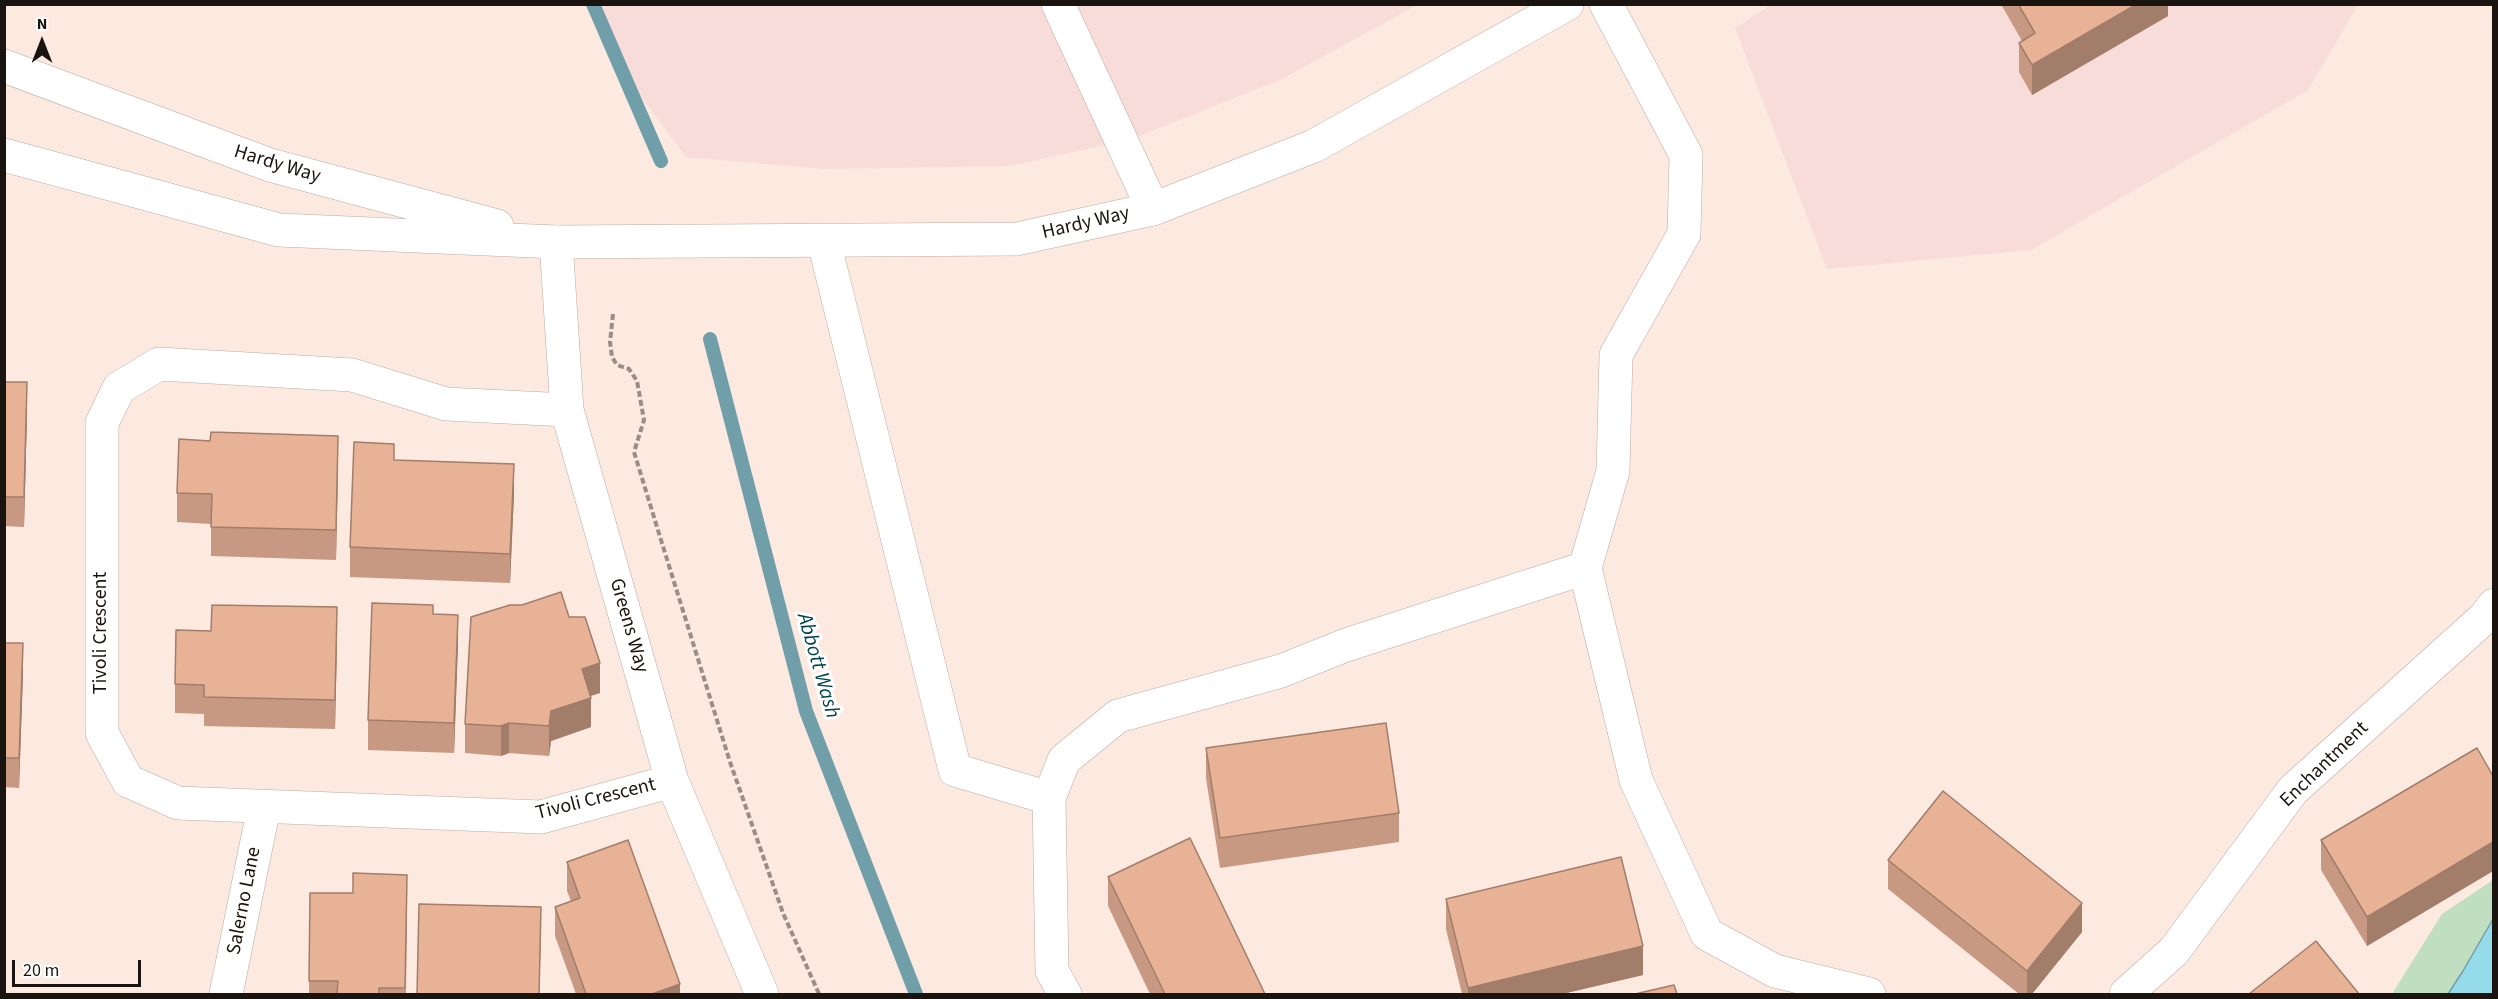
<!DOCTYPE html>
<html>
<head>
<meta charset="utf-8">
<style>
  body { margin:0 }
  #map { position:relative; width:2498px; height:999px; overflow:hidden; background:#fce9e0; font-family:"Source Sans 3",sans-serif }
  canvas { display:block }
  .frame { position:absolute; inset:0; border:6px solid #1a1411; pointer-events:none }
  .north { position:absolute; left:12px; top:12px; width:60px; height:60px; -webkit-text-stroke:4px #fff; paint-order:stroke; rotate:0deg; font-size:16px; font-weight:700; line-height:24px; text-align:center; color:#1a1411 }
  .north::after { content:''; display:block; margin:auto; width:21px; height:27px; background:#1a1411; clip-path:polygon(50% 0,100% 100%,50% 72%,0 100%) }
  .scale { position:absolute; left:12px; top:960px; width:129px; height:27px; box-sizing:border-box; border:3px solid #1a1411; border-top:0; padding-left:8px; font-size:18px; line-height:21px; white-space:nowrap; color:#1a1411; -webkit-text-stroke:4px #fff; paint-order:stroke }
</style>
</head>
<body>
<div id="map">
<canvas width="2498" height="999"></canvas>
<div class="frame"></div>
<div class="north">N</div>
<div class="scale">20 m</div>
</div>
<script>
const c = document.querySelector('canvas').getContext('2d');
c.lineJoin = 'round';
function fillPath(path, color) { c.fillStyle = color; c.fill(path, 'evenodd'); }
const shape = rows => new Path2D(rows.map(r => 'M' + r).join(''));
function trace(path, color, width, dash) { c.strokeStyle = color; c.lineWidth = width; c.lineCap = dash ? 'butt' : 'round'; c.setLineDash(dash || []); c.stroke(path); }
function drawText(font, color, halo, rows, align = 'center') {
  c.font = font + ' "Source Sans 3",sans-serif'; c.lineWidth = 6; c.setLineDash([]); c.textBaseline = 'middle'; c.strokeStyle = halo; c.fillStyle = color; for (const [text, x, y, turn = 0] of rows) {
    c.save(); c.translate(x, y); c.rotate((+turn || 0) * Math.PI / 180); c.textAlign = isNaN(turn) ? turn : align; if (halo) c.strokeText(text, 0, 0); c.fillText(text, 0, 0); c.restore();
  }
}
const industrial = shape([
  [1772,4,2358,5,2308,90,2031,250,1827,269,1735,28],
  [595,5,1417,5,1282,79,1132,139,1009,166,824,169,686,157,613,59]
]);
const green = shape([
  [2493,880,2493,994,2392,994,2442,914]
]);
const water = shape([
  [2493,919,2493,994,2448,994,2463,971,2493,919]
]);
const stream = shape([
  [593,4,661,161],
  [710,339,806,711,916,994]
]);
const path = shape([
  [613,314,610,342,612,357,617,365,629,369,637,381,644,420,634,452,661,540,730,762,783,913,819,994]
]);
const minor = shape([
  [1058,4,1153,209],
  [1606,4,1686,155,1684,234,1616,355,1613,471,1585,568,1636,780,1707,934,1775,971,1869,994],
  [556,242,567,410,672,781,762,994],
  [824,242,955,770,1049,798],
  [567,410,446,404,352,375,159,364,119,388,102,423,102,733,128,781,178,803,541,817,672,781],
  [226,994,264,807],
  [1065,994,1052,971,1049,798,1064,760,1118,716,1281,671,1346,645,1585,568],
  [2126,994,2174,951,2293,790,2484,618,2494,605]
]);
const major = shape([
  [4,66,270,165,497,226],
  [4,155,279,230,556,242,1017,239,1153,209,1314,146,1567,4]
]);
const wall = shape([
  [2001,4,2168,4,2168,16,2032,95,2019,72,2019,43,2022,41],
  [4,382,27,412,24,527,4,526],
  [394,460,514,494,510,583,350,577,350,547],
  [338,465,336,560,211,556,211,524,177,522,177,493],
  [433,614,458,644,454,753,368,750,368,720],
  [569,617,600,693,591,696,591,727,551,741,549,756,509,753,501,756,465,753,465,724],
  [337,637,335,729,204,726,204,714,175,713,175,684],
  [4,643,23,673,19,788,4,787],
  [1206,748,1399,813,1399,842,1220,868,1206,778],
  [2493,776,2493,871,2367,946,2321,870,2321,840],
  [1888,860,2082,932,2032,994,2019,994,1888,889],
  [567,862,680,994,576,994,555,936,555,907,571,901,567,891],
  [1108,877,1265,994,1150,994,1108,906],
  [310,893,407,904,406,994,309,994],
  [1446,899,1643,975,1562,994,1462,994,1446,929]
]);
const shadedWall = shape([
  [2137,4,2168,4,2168,16,2032,95,2032,65],
  [27,382,27,412,24,527,24,497],
  [338,436,338,465,336,560,336,530],
  [514,464,514,494,510,583,510,554],
  [337,607,337,637,335,729,335,700],
  [458,615,458,644,454,753,454,723],
  [23,643,23,673,19,788,19,758],
  [600,663,600,693,582,698,582,669],
  [591,698,591,727,551,741,549,756,549,726,551,711],
  [509,723,509,753,501,756,501,726],
  [2493,842,2493,871,2367,946,2367,917],
  [407,875,407,904,405,994],
  [2082,903,2082,932,2032,994,2027,994,2027,971],
  [541,907,541,936,539,994],
  [1643,946,1643,975,1562,994,1468,994,1468,988],
  [680,984,680,994,652,994]
]);
const building = shape([
  [2018,4,2137,4,2032,65,2019,43,2035,33,2018,4],
  [4,382,27,382,24,497,4,497,4,382],
  [211,432,338,436,336,530,211,527,212,494,177,493,179,439,210,441,211,432],
  [354,442,394,444,394,460,514,464,510,554,350,547,354,442],
  [561,592,569,617,585,617,600,663,582,669,591,698,551,711,549,726,509,723,501,726,465,724,471,617,510,605,522,605,561,592],
  [372,603,433,605,433,614,458,615,454,723,368,720,372,603],
  [212,605,337,607,335,700,204,697,204,685,175,684,176,630,211,631,212,605],
  [4,643,23,643,19,758,4,758,4,643],
  [1386,723,1399,813,1220,838,1206,748,1386,723],
  [2477,748,2493,776,2493,842,2367,917,2321,840,2477,748],
  [1943,791,2082,903,2027,971,1888,860,1943,791],
  [1190,838,1265,994,1165,994,1108,877,1190,838],
  [628,840,680,984,652,994,586,994,555,907,580,898,567,862,628,840],
  [1621,857,1643,946,1468,988,1446,899,1621,857],
  [353,873,407,875,405,988,379,988,379,994,337,994,338,981,309,981,310,893,353,893,353,873],
  [419,904,541,907,539,994,417,994,419,904],
  [2316,941,2359,994,2249,994,2316,941],
  [1674,985,1677,994,1635,994,1674,985]
]);
const streetNames = [
  ["Hardy Way",277,165,17],
  ["Hardy Way",1086,224,-13],
  ["Greens Way",628,626,74],
  ["Tivoli Crescent",102,633,-90],
  ["Enchantment",2325,765,-44],
  ["Tivoli Crescent",596,800,-14],
  ["Salerno Lane",245,901,-79]
];
const waterNames = [
  ["Abbott Wash",817,666,74]
];
fillPath(industrial, '#f7dcda');
fillPath(green, '#c0dec0');
fillPath(water, '#95dbea');
trace(water, '#709fa9', 1.5);
trace(stream, '#709fa9', 14);
trace(minor, '#bcaba2', 34);
trace(major, '#bcaba2', 34);
trace(path, '#9a8d87', 4, [6, 3]);
trace(minor, '#fff', 33);
trace(major, '#fff', 33);
fillPath(wall, '#c89982');
fillPath(shadedWall, '#a27d6a');
fillPath(building, '#e8b297');
trace(building, '#a27d6a', 1.5);
drawText('20px', '#1a1411', '#fff', streetNames);
drawText('italic 21px', '#00444e', '#fff', waterNames);
</script>
</body>
</html>
